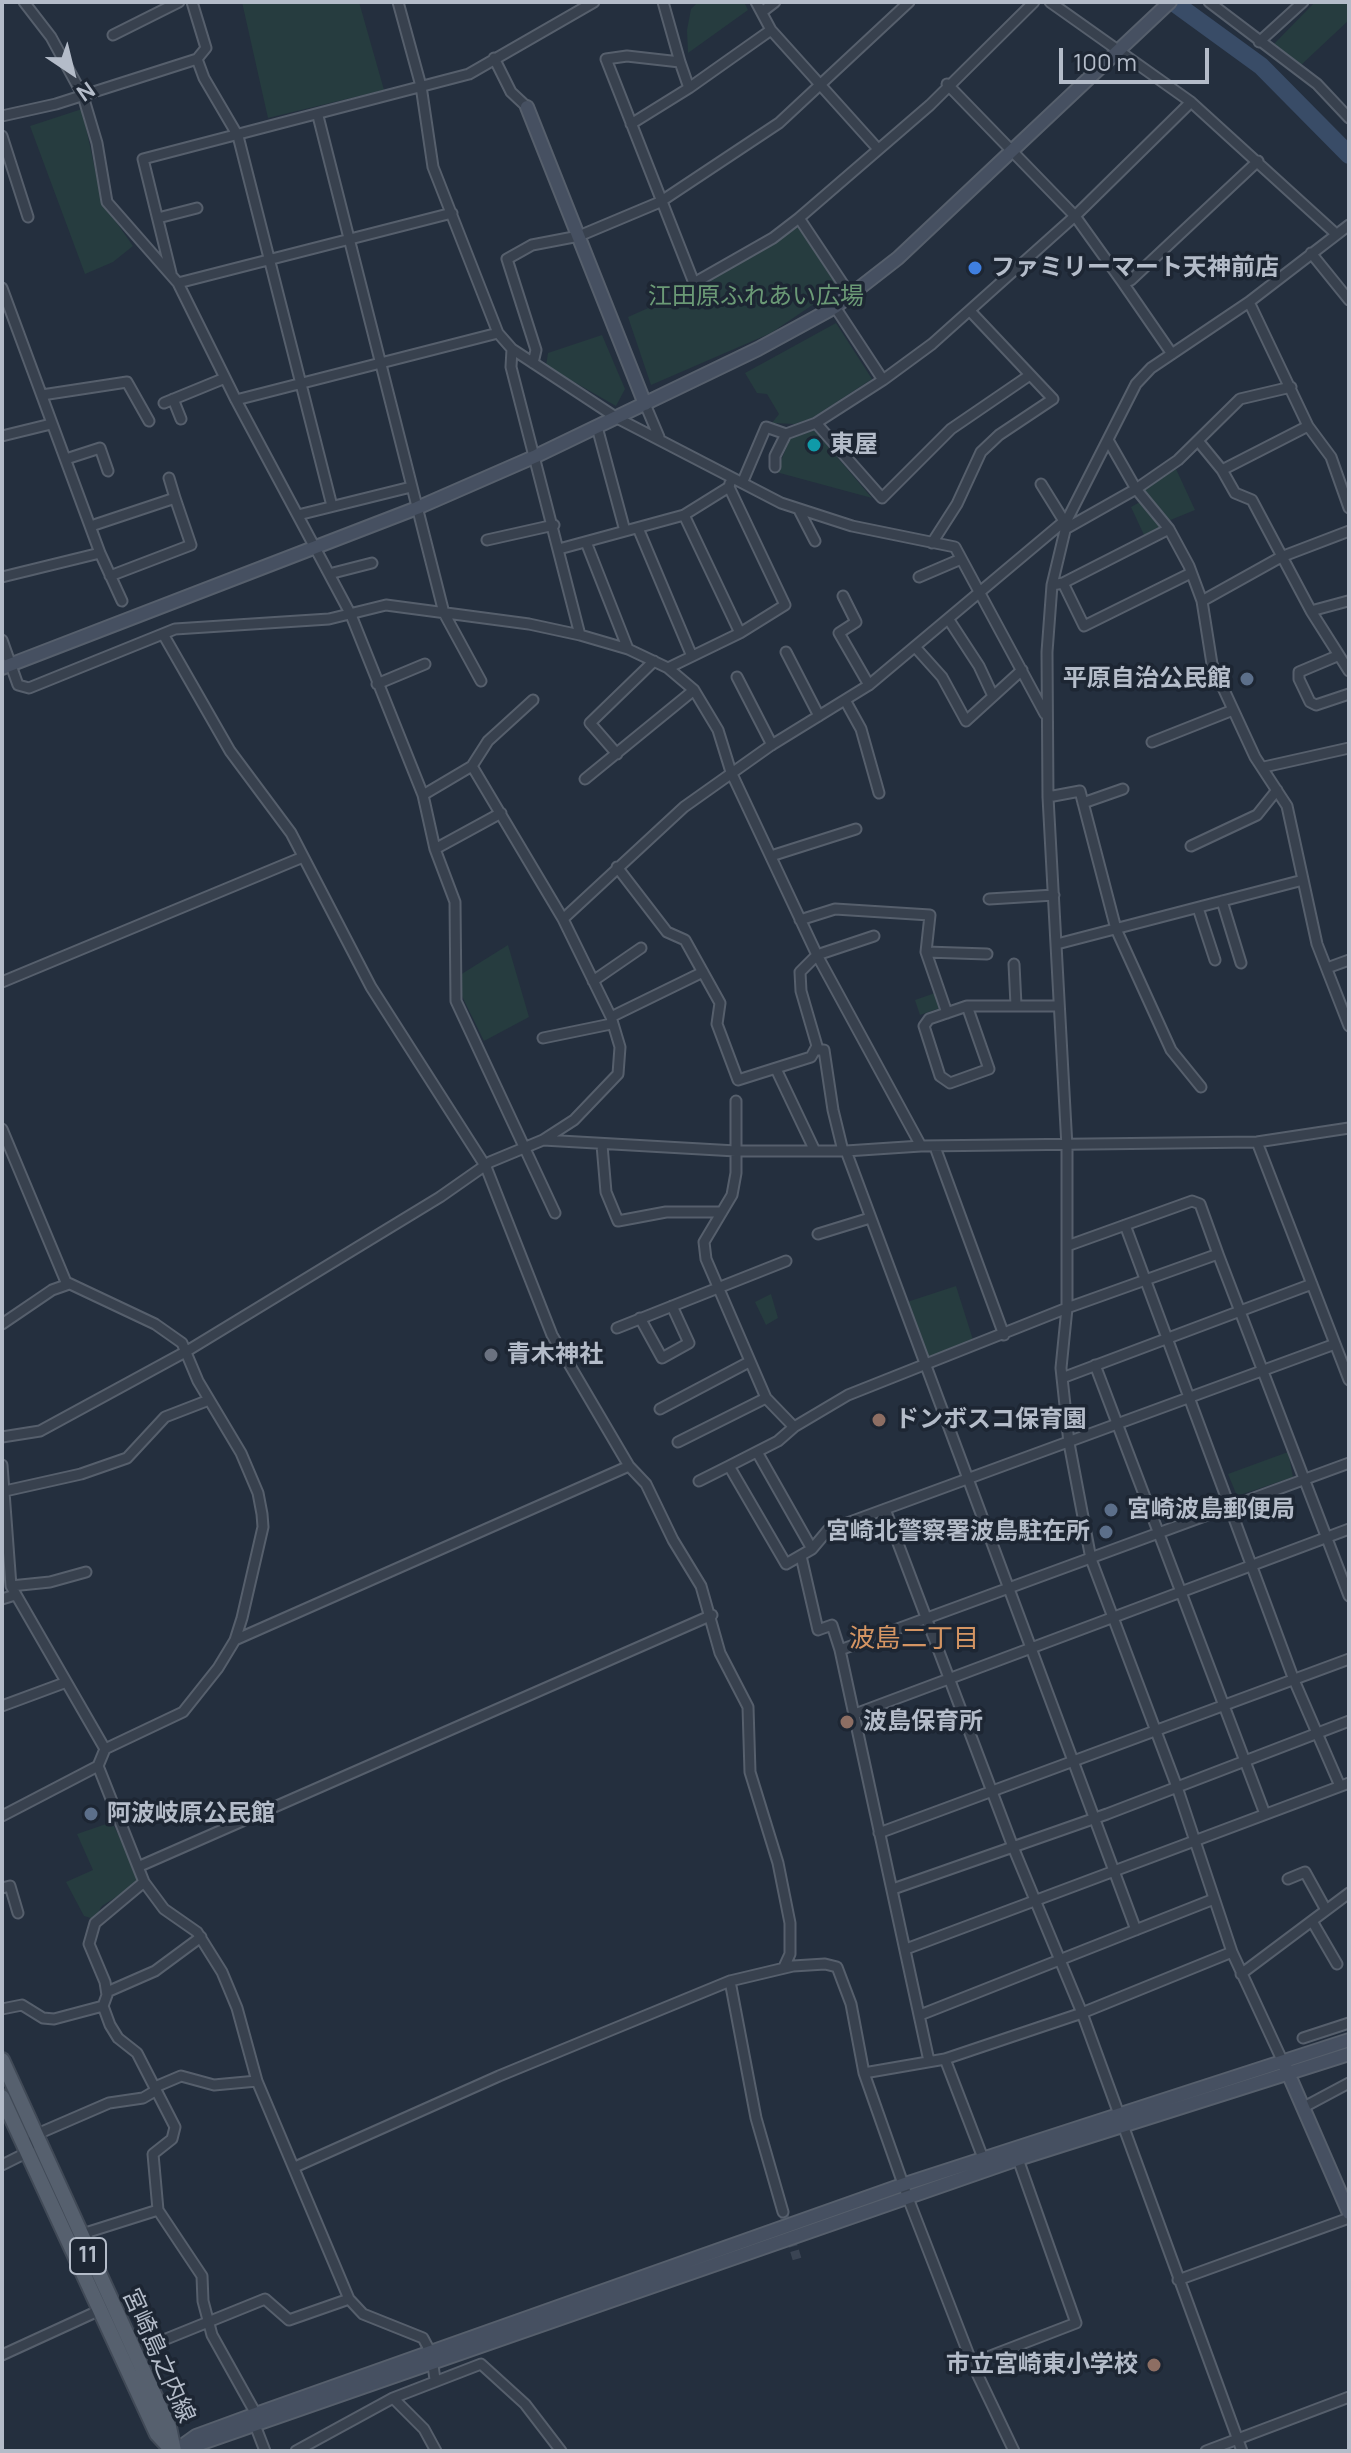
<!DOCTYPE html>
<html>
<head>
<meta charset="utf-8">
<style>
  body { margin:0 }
  #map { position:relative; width:1351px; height:2453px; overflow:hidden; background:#242f3e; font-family:Manrope,sans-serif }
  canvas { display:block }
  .frame { position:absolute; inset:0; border:4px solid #b4bcc9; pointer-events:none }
  .north { position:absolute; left:32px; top:32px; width:80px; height:80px; -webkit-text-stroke:6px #1d2633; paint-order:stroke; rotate:145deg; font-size:22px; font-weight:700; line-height:32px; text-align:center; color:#b4bcc9 }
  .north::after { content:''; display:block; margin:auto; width:28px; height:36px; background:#b4bcc9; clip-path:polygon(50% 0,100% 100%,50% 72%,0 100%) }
  .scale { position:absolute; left:1059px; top:48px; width:150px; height:36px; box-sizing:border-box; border:4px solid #b4bcc9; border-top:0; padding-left:10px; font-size:24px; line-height:28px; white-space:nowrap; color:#b4bcc9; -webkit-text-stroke:6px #1d2633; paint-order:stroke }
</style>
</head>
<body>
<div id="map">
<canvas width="1351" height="2453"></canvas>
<div class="frame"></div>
<div class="north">N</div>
<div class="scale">100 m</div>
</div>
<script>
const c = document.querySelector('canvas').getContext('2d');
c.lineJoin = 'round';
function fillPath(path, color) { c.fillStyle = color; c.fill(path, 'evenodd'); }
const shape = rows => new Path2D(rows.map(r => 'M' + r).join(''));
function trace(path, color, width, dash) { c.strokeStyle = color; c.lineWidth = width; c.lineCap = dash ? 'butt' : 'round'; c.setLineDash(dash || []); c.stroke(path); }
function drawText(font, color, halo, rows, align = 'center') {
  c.font = font + ' Manrope,"Noto Sans JP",sans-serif'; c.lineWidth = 7; c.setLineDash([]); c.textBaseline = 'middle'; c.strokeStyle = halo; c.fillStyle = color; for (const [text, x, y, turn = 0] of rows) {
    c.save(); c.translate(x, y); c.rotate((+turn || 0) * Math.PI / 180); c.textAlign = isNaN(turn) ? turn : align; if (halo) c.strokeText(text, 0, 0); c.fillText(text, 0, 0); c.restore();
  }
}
const green = shape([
  [242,2,359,2,384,90,268,118],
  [698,2,744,2,748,10,688,53,687,30,691,9],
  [1315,2,1349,2,1349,20,1301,65,1274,44],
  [82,109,102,202,133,246,113,262,85,274,30,126],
  [798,227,839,287,771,333,651,385,628,317,698,286],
  [836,323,872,379,812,418,795,424,772,423,779,414,767,394,757,393,745,373],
  [602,335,625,389,616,406,546,366,548,353],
  [814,430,872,498,776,472,790,439],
  [1176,469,1195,510,1168,521,1142,491],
  [1140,502,1162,527,1144,535,1131,507],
  [508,945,529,1017,484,1041,456,984,460,975],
  [935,993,940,1008,920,1015,915,1000],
  [956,1286,974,1343,926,1359,907,1302],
  [771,1294,778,1318,766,1325,755,1302],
  [1288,1452,1293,1477,1237,1496,1228,1474],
  [112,1822,141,1881,102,1906,94,1919,84,1916,66,1882,93,1870,77,1834]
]);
const river = shape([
  [1173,2,1261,66,1349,155]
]);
const streetTunnel = shape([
  [783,2212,797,2259]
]);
const street = shape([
  [24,2,51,37,83,96,97,143,107,202,178,283,236,400,351,615,423,795,435,849,455,902,456,1001,555,1213],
  [398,2,421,86,433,167,498,333,512,349,617,418,781,503,852,526,955,547,1045,714],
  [663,2,680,62,627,56,606,59,694,283,773,238,799,218,930,105,1034,2],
  [756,2,771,30,878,149],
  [1050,2,1191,102,1335,233],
  [1209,2,1317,84,1349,118],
  [762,12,775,2],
  [113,35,179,2],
  [1259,42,1303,2],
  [494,58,511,92,527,107],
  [197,59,204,78,238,136,332,506],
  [680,62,689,88],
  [947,84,1075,216,1123,283,1131,280,1258,161],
  [2,116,56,104,197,59,206,48,192,2],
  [318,116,444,613,481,681],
  [631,124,689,88,771,30],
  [2,136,28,217],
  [158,218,197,208],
  [799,218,851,296],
  [1311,253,1349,300],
  [171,273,143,159,469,74,594,2],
  [178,283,452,213],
  [1123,283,1172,354],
  [2,288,100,553,122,601],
  [1249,302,1308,426,1331,457,1349,508],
  [835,307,883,380],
  [512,349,511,367,580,635],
  [533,363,536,350,507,259,532,245,579,236,660,202,779,123,909,2],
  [42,395,127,382,149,421],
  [173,399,181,419],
  [236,400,498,333],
  [164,403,225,378],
  [645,404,659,437],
  [816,423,882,498,951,429,1030,375],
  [597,427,625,531],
  [2,436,51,424],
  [1108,440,1136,489,1169,529,1189,566,1202,601,1212,664,1255,757,1287,806,1317,944,1349,1026],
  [1199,442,1222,470,1308,426],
  [66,459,100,448,108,471],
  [775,467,775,456,786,434],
  [1222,470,1235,493,1252,500,1311,611,1349,671],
  [169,478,175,498],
  [743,481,766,427,786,434,816,423,883,380,932,344,1075,216,1191,102],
  [1041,484,1064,521],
  [799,510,815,541],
  [298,515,411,487],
  [684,515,740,633],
  [91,526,175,498,191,545,110,576],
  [638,528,691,654],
  [1067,528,1136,489,1178,460,1240,399,1291,387],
  [487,540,554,525],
  [586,542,628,649],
  [932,543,957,504,981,452,999,435,1053,399,971,312],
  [559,549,684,515,729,487,730,483],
  [329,574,372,563],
  [2,577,100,553],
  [919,577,961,559],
  [1063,583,1169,529],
  [1052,585,1063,583,1084,626,1189,574],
  [843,596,856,622,839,633,869,685],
  [1202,601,1281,557,1349,531],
  [1311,611,1348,601],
  [949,620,979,666,993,696],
  [163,634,230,751,291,833,371,987,486,1167,552,1335,629,1466,646,1484,673,1540,701,1586,720,1653,748,1707,750,1772,778,1863,790,1923,790,1954,784,1967],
  [2,640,18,685,29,688,175,629,329,619,386,605,529,624,580,635,628,649,668,668,694,690,718,730,731,772,817,955,921,1146],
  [916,648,942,677,966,721,1022,670],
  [786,652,819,716],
  [1337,656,1299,672,1299,679,1310,702,1316,705,1349,694],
  [668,668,740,633,785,605,729,487],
  [737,677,772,745],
  [377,684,425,664],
  [845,700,861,729,879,793],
  [1152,742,1233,710],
  [617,754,590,723,654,661],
  [472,766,488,741,533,700],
  [1264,767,1349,748],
  [585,779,694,690],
  [1048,797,1080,791,1116,929,1171,1050,1201,1087],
  [1083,803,1123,789],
  [1191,846,1257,815,1277,790],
  [435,849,501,813],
  [771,856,856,829],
  [617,867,667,932,685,940,720,1003,717,1024,738,1080,811,1057,817,1046,801,991,800,972,817,955,874,936],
  [989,899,1054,895],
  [1222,901,1241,963],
  [1198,908,1215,960],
  [563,919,684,807,770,746,869,685,1068,518],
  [800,920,835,909,930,915,926,952,947,1013],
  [1057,944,1303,880],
  [926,952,987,954],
  [1014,964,1016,1005],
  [1327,968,1349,960],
  [593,981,641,948],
  [2,982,303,857],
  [967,1006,989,1069,950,1083,940,1076,924,1026,929,1019,967,1006,1058,1006],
  [611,1017,703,972],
  [543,1038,611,1024],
  [815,1050,824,1050,833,1110,843,1151],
  [776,1069,815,1151],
  [736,1101,736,1173,732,1195,704,1242,706,1259,766,1398,794,1427],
  [2,1129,66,1282,155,1324,182,1343,198,1381,241,1453,258,1493,262,1514,263,1527,242,1618,235,1640,218,1668,183,1712,105,1749],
  [543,1140,736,1151,846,1151,921,1146,1257,1142,1349,1128],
  [1257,1142,1349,1380],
  [602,1145,606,1192,618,1221,666,1212,722,1212],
  [935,1147,1004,1335],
  [846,1151,1136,1930],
  [1125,1225,1294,1680,1340,1786],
  [818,1234,870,1218],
  [1067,1246,1192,1201,1200,1204,1218,1254],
  [640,1318,662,1358,689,1343,672,1306],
  [2,1324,52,1290,69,1284],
  [617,1328,786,1261],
  [1095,1365,1265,1814],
  [1062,1378,1312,1284],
  [660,1409,749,1362],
  [2,1437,40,1431,187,1351,440,1197,490,1162,543,1140,574,1120,618,1074,620,1047,611,1017,563,919,472,766,423,795],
  [678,1442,766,1398],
  [757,1452,812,1549],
  [2,1465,11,1586,105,1749,98,1766,2,1816],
  [729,1466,778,1441,794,1427,848,1395,1067,1308,1218,1254,1349,1596],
  [699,1481,729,1466,786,1564,812,1549,828,1530,1335,1344],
  [5,1491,81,1474,127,1458,165,1417,209,1400],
  [885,1509,1013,1847,1082,2013,1242,2451],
  [801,1556,818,1630,832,1625,840,1650],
  [11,1586,50,1582,86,1572],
  [2,1599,15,1595],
  [235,1640,629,1466],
  [2,1706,64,1683],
  [855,1714,1349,1529],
  [98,1766,144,1882,164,1909,197,1932,222,1972,237,2008,257,2081,349,2299,363,2314,423,2338,431,2353,435,2379],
  [879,1833,1349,1659],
  [140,1866,712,1615],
  [1288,1879,1305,1872,1326,1910],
  [144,1882,95,1923,89,1944,105,1982,107,1995,103,2006,110,2025,118,2038,137,2053,175,2127,172,2139,153,2154,158,2210,202,2276,203,2301,212,2335,256,2414],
  [2,1888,10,1886,18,1913],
  [893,1889,1107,1814,1349,1721],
  [1312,1921,1337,1964],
  [906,1949,1349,1783],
  [1241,1974,1349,1893],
  [730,1981,756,2118,783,2212],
  [107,1992,155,1971,201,1937],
  [2,2009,22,2005,43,2018,54,2019,103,2006],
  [920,2015,1214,1899],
  [1303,2038,1349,2023],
  [945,2059,983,2158],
  [1282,2060,1232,1952,1177,1787,1091,1559,1069,1443,1061,1368,1067,1308,1067,1147,1048,797,1047,652,1052,585,1068,518,1136,384,1151,368,1249,302,1349,225],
  [929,2061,840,1650,1349,1463],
  [864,2073,945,2059,1082,2013,1232,1952],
  [155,2087,181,2076,214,2085,257,2081],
  [1304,2107,1349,2083],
  [2,2165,26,2153,35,2135,109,2103,143,2098,155,2091],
  [295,2167,499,2076,730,1981,793,1966,825,1964,837,1967,851,2004,864,2073,908,2198,972,2363,1014,2451],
  [79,2235,158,2210],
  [1178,2280,1349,2218],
  [134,2352,265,2299,289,2320,349,2299],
  [2,2355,98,2311],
  [972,2363,1076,2323,1018,2159],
  [393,2398,424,2429,436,2451],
  [255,2425,265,2451],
  [296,2451,393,2398,481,2364,525,2404,561,2451],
  [1206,2451,1349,2397]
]);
const secondary = shape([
  [527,107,645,404],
  [2,668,417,508,536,456,758,349,835,307,898,258,1170,2],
  [1285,2066,1349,2213],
  [182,2450,1018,2159,1349,2054],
  [175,2451,196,2436,256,2414,905,2184,1349,2040]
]);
const primary = shape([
  [2,2060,169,2427,174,2451],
  [2,2097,157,2434,173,2451]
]);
const markers = [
  [975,268,8,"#3f7fe0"],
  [814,445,8,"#0f9aa8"],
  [1247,679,8,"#5c6f8a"],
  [491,1355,8,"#6b7280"],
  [879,1420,8,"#8d6e63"],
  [1111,1510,8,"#5c6f8a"],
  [1106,1532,8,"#5c6f8a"],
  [847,1722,8,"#8d6e63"],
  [91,1814,8,"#5c6f8a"],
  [1154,2365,8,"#8d6e63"]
];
const shields = [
  [88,2256,36]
];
const shieldNames = [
  ["11",88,2256]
];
const poiNames = [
  ["ファミリーマート天神前店",991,268],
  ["東屋",830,445],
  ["平原自治公民館",1231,679,"right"],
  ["青木神社",507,1355],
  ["ドンボスコ保育園",895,1420],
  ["宮崎波島郵便局",1127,1510],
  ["宮崎北警察署波島駐在所",1090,1532,"right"],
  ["波島保育所",863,1722],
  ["阿波岐原公民館",107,1814],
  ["市立宮崎東小学校",1138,2365,"right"]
];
const parkNames = [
  ["江田原ふれあい広場",756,297]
];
const streetNames = [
  ["宮崎島之内線",158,2356,66]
];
const neighbourhoodNames = [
  ["波島二丁目",914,1640]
];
fillPath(green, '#263c3f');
trace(river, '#394c67', 18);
trace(streetTunnel, '#3a4453', 9, [9, 4.5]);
trace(street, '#565f6c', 13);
trace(secondary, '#565f6c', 16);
trace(primary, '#414a57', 18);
trace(street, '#38414e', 9);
trace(secondary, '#465061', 12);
trace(primary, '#56606e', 14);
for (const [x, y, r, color] of markers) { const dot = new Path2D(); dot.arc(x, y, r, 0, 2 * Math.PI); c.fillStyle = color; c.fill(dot); trace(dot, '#1d2633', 3); }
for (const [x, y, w] of shields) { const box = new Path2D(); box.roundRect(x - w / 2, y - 18, w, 36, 6); c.fillStyle = '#1d2633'; c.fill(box); trace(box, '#b4bcc9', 2); }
drawText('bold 22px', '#b4bcc9', null, shieldNames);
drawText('bold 24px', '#b4bcc9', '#1d2633', poiNames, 'left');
drawText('24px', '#6b9a76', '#1d2633', parkNames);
drawText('24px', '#b4bcc9', '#1d2633', streetNames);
drawText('26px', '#d59563', '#1d2633', neighbourhoodNames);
</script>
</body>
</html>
